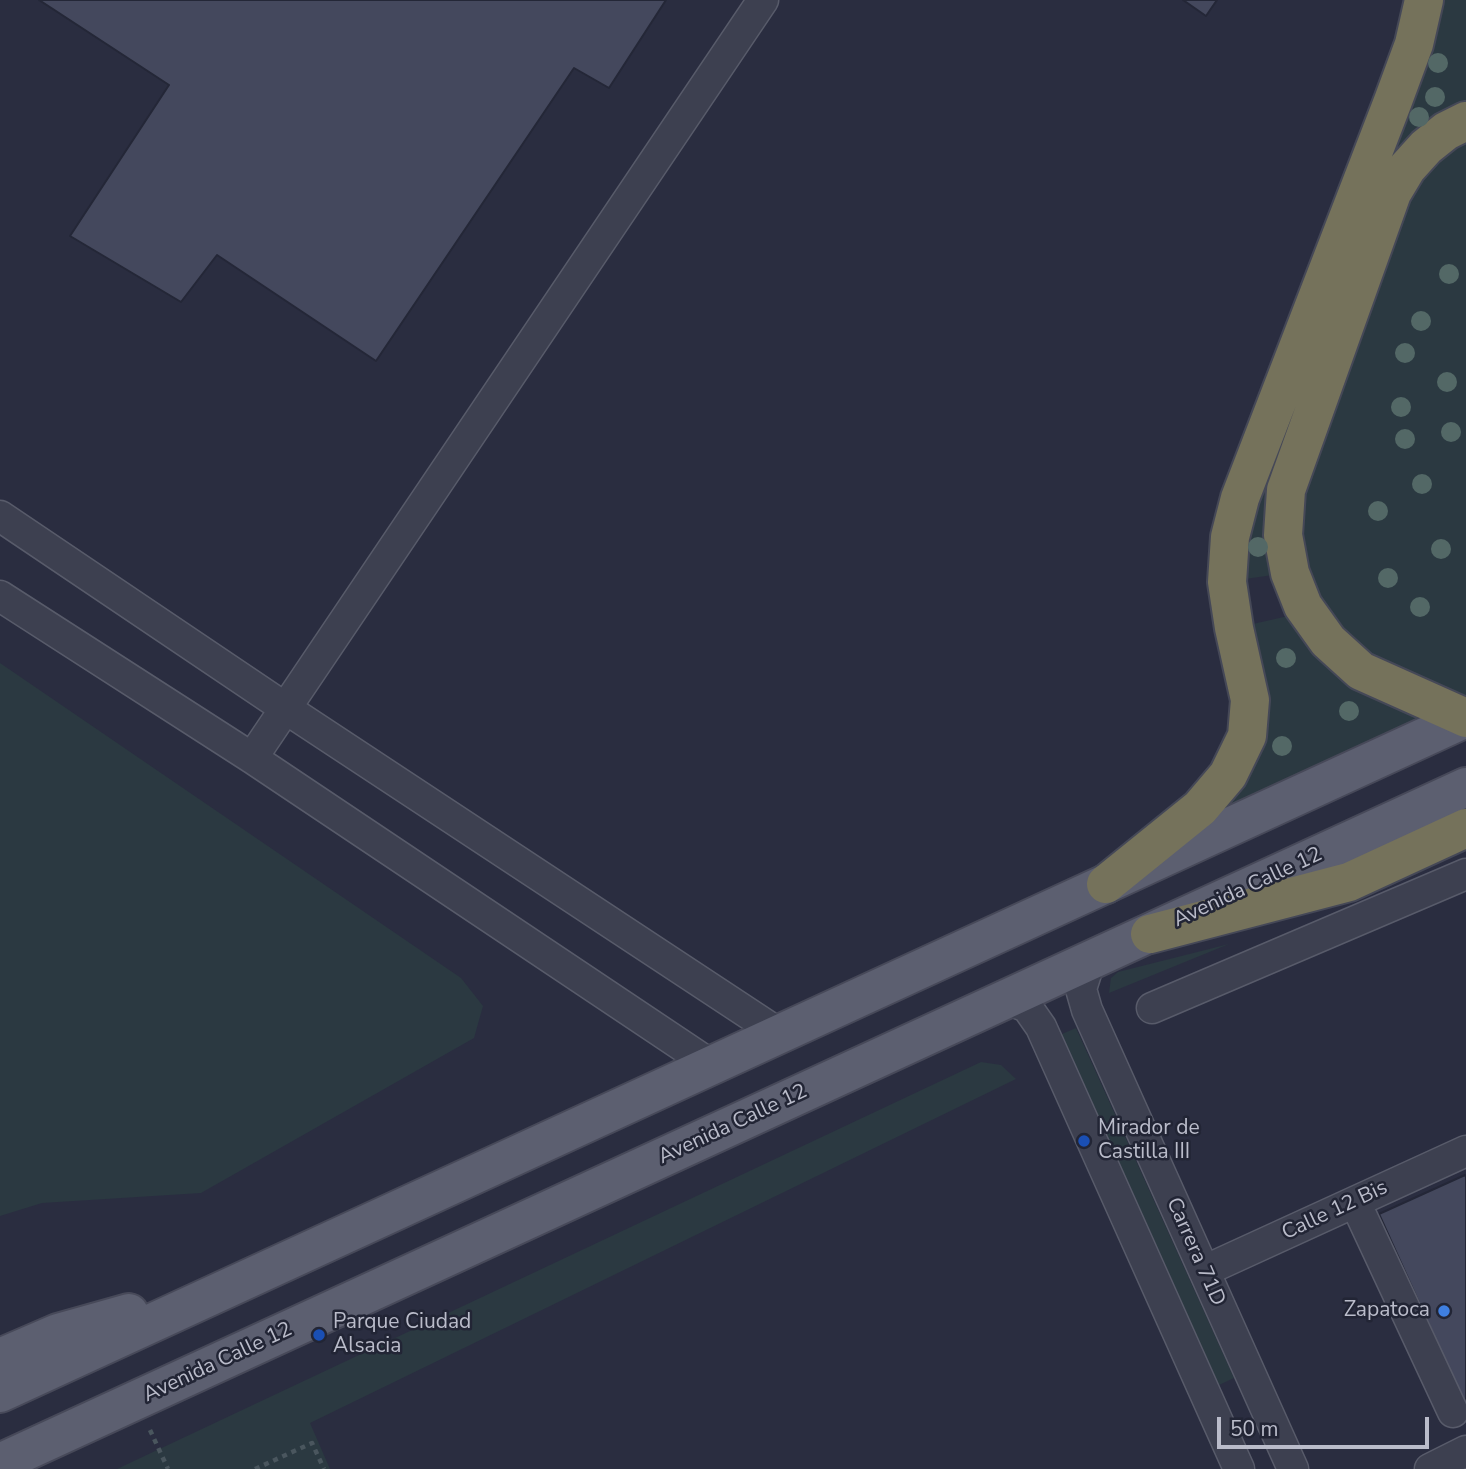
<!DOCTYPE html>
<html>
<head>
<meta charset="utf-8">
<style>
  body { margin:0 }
  #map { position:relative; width:1466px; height:1469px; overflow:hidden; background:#2a2d40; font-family:"Nunito Sans",sans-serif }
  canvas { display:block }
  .scale { position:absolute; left:1217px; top:1417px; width:212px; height:32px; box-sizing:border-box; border:4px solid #babcca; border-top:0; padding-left:9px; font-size:21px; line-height:24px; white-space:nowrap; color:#babcca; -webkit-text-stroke:5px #222535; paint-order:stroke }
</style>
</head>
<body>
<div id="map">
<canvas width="1466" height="1469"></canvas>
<div class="scale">50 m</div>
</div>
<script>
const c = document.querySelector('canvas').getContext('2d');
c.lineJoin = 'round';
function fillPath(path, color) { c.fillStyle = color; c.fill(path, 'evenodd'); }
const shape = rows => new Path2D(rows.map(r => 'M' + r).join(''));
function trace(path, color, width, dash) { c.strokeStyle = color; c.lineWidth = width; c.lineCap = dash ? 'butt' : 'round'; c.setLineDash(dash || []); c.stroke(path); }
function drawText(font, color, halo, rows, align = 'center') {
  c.font = font + ' "Nunito Sans",sans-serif'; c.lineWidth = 5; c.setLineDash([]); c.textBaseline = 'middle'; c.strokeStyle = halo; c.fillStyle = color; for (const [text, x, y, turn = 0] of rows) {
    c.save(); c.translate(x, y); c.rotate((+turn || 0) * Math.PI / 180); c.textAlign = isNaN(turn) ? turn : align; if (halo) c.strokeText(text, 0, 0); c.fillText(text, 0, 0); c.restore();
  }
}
const green = shape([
  [1434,0,1466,0,1466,110,1398,162,1280,574,1238,580,1240,548],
  [1466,133,1466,698,1366,662,1300,570,1297,491,1402,197],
  [1297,614,1432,715,1192,826,1236,782,1244,626],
  [0,663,461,978,483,1006,474,1038,201,1193,42,1203,0,1216],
  [1229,944,1109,993,1111,978,1118,972],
  [1076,1028,1234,1378,1219,1385,1062,1034],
  [981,1062,1001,1065,1016,1079,310,1423,330,1469,117,1469]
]);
const building = shape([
  [39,0,666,0,609,88,574,68,376,361,217,255,181,302,70,236,169,85,39,0],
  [1183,0,1217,0,1206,16,1183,0],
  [1465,1175,1466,1177,1466,1407,1379,1214,1465,1175]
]);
const path = shape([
  [150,1430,168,1469],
  [255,1469,312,1443,324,1469]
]);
const minor = shape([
  [0,516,285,708,778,1033],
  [0,596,252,758,711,1065],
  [252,758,763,0],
  [1095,958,1088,967,1081,989,1087,1010,1293,1469],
  [1007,999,1027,1007,1041,1027,1239,1469],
  [1152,1008,1466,874],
  [1355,1202,1453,1412],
  [1204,1271,1466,1151],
  [1430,1469,1466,1451]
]);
const major = shape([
  [0,1358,58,1333,129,1313],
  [0,1393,1466,718],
  [0,1463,1466,787]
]);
const highway = shape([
  [1466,121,1446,131,1426,147,1407,168,1392,193,1286,490,1283,535,1290,573,1303,606,1328,641,1361,671,1466,718],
  [1106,884,1200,808,1228,775,1247,736,1250,700,1234,628,1227,582,1230,537,1240,498,1393,101,1414,44,1424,0],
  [1150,934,1349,882,1466,828]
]);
const trees = [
  [1438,63],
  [1435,97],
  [1419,117],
  [1449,274],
  [1421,321],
  [1405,353],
  [1447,382],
  [1401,407],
  [1451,432],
  [1405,439],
  [1422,484],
  [1378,511],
  [1258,547],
  [1441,549],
  [1388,578],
  [1420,607],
  [1286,658],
  [1349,711],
  [1282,746]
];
const markers = [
  [1084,1141,7,"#1a4fb4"],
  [1444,1311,7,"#3f7fe0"],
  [319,1335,7,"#1a4fb4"]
];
const streetNames = [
  ["Avenida Calle 12",1248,888,-25],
  ["Avenida Calle 12",733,1125,-25],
  ["Calle 12 Bis",1335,1211,-25],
  ["Carrera 71D",1195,1252,66],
  ["Avenida Calle 12",218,1363,-25]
];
const poiNames = [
  ["Mirador de",1098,1129],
  ["Castilla III",1098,1153],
  ["Zapatoca",1430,1311,"right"],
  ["Parque Ciudad",333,1323],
  ["Alsacia",333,1347]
];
fillPath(green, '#2b3941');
fillPath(building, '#44485d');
trace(building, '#242737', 2);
trace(minor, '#585b6a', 33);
trace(major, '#474959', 42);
trace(highway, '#454857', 42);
trace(path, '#4a565e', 4.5, [5, 5]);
trace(minor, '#3d4050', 30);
trace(major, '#5c5f70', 38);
trace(highway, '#75725b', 38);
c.fillStyle = '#536866';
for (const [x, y] of trees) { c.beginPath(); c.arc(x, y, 10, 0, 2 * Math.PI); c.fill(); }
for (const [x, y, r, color] of markers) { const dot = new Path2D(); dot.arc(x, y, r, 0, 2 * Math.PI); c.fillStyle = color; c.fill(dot); trace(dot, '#222535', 2.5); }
drawText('21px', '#babcca', '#222535', streetNames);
drawText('21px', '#babcca', '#222535', poiNames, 'left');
</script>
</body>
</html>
